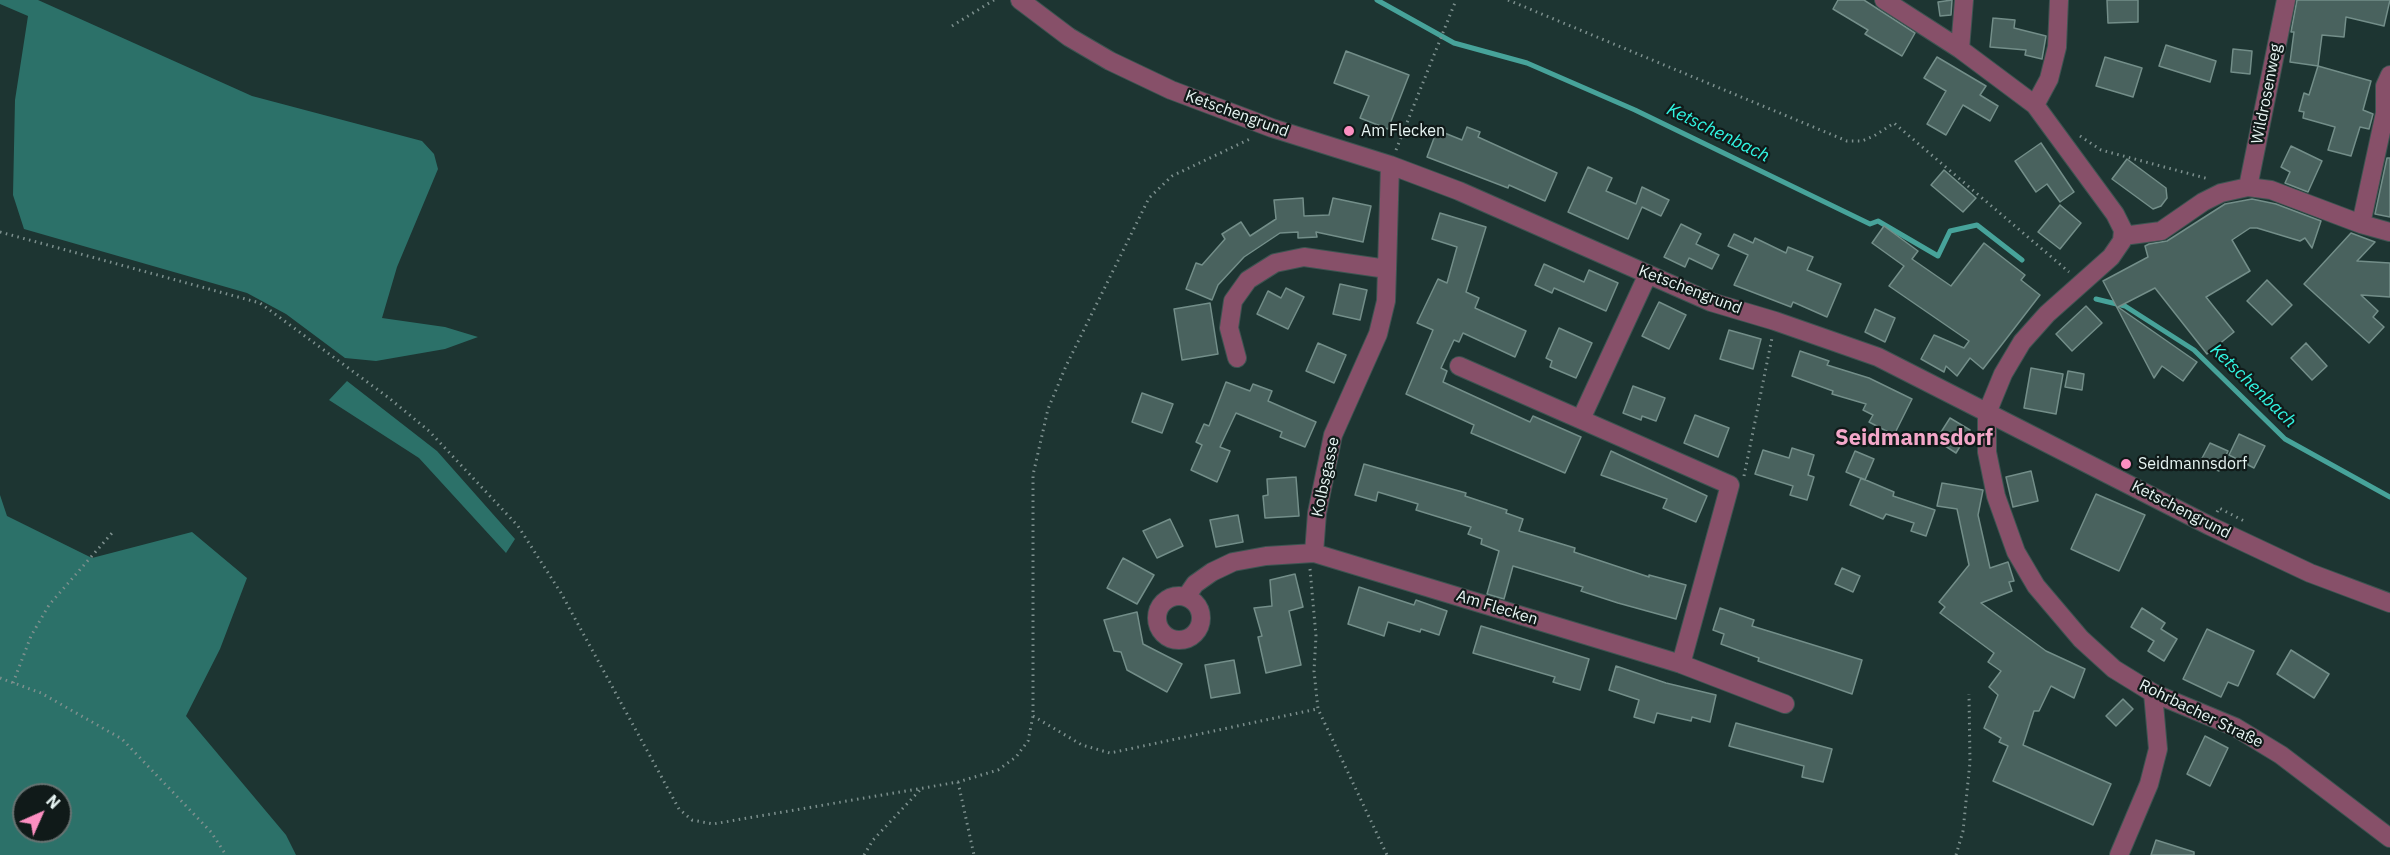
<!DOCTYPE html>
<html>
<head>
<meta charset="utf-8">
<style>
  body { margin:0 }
  #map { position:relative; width:2390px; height:855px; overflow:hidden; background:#1d3532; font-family:"IBM Plex Sans",sans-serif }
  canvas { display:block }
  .north { position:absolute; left:12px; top:783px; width:60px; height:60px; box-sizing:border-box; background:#101a19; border:2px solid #667271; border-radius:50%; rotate:45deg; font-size:16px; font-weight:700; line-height:24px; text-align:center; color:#e8f6f4 }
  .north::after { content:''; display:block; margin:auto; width:21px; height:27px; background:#fc8fc1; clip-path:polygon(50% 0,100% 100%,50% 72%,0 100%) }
</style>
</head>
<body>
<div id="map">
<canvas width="2390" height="855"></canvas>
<div class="north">N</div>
</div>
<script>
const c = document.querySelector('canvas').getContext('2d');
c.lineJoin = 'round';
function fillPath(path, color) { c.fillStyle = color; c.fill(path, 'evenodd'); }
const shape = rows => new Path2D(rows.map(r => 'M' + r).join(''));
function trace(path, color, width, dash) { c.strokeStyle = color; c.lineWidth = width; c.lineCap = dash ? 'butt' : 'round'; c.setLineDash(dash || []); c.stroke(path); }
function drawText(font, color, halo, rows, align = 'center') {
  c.font = font + ' "IBM Plex Sans",sans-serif'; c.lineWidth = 4.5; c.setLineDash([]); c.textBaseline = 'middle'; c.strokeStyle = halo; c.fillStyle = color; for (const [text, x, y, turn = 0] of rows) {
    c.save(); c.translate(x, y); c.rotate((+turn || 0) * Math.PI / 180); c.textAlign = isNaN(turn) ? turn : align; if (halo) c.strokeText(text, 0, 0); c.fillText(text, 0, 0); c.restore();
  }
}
const forest = shape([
  [0,0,38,0,252,96,422,141,434,154,438,169,397,267,382,318,445,327,478,337,445,349,376,361,345,358,286,314,247,293,24,229,13,195,15,100,28,16,0,4],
  [347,381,437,451,515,539,506,553,419,458,329,400],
  [0,495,7,516,92,558,192,532,247,578,220,649,186,716,286,835,296,855,0,855],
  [24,795,60,795,60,831,24,831]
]);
const stream = shape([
  [1377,0,1454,43,1527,63,1635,110,1870,224,1878,221,1938,256,1950,231,1977,225,2022,260],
  [2096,299,2125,306,2194,350,2285,439,2390,497]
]);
const building = shape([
  [1838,0,1864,0,1915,33,1902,56,1865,34,1868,30,1833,9,1838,0],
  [1952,0,1951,15,1940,16,1938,2,1952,0],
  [2107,0,2138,0,2138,22,2108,23,2107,0],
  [2297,0,2390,0,2384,26,2346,17,2344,37,2322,35,2318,66,2290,62,2294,32,2291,32,2297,0],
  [1993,18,2015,20,2014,28,2046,36,2042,59,2025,55,2026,50,1990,47,1993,18],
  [2166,45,2216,61,2210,82,2159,66,2166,45],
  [2233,49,2252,51,2250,74,2231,72,2233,49],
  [1346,51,1409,75,1388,129,1360,118,1369,96,1334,83,1346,51],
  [1937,57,1986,86,1980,95,1998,106,1990,121,1963,105,1946,135,1927,124,1946,91,1924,78,1937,57],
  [2105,57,2142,68,2133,97,2096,86,2105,57],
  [2318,66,2371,81,2363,110,2373,114,2369,129,2360,127,2351,156,2328,150,2335,127,2303,118,2304,112,2299,111,2304,93,2309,95,2318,66],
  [1467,127,1480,132,1478,137,1557,173,1545,201,1509,185,1508,188,1427,157,1437,130,1462,140,1467,127],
  [2041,143,2074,192,2060,202,2047,184,2036,192,2015,161,2041,143],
  [2291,146,2322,161,2308,192,2285,183,2290,172,2281,167,2291,146],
  [2387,158,2390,158,2390,217,2375,214,2387,158],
  [2127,159,2166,188,2167,198,2161,206,2153,209,2112,179,2127,159],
  [1588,167,1612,178,1606,191,1636,204,1642,187,1669,200,1661,216,1642,207,1628,239,1568,212,1588,167],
  [1944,170,1976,198,1963,212,1931,185,1944,170],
  [1303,198,1304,216,1329,215,1333,198,1371,206,1363,242,1316,232,1317,237,1298,238,1298,232,1280,233,1244,257,1218,285,1212,300,1186,289,1196,263,1202,265,1225,239,1222,234,1241,222,1250,236,1276,219,1274,200,1303,198],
  [2252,199,2276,204,2321,221,2312,248,2305,238,2300,241,2257,228,2250,228,2232,240,2250,271,2206,297,2234,332,2207,354,2155,288,2118,307,2197,362,2183,381,2162,366,2154,378,2103,281,2148,257,2145,246,2149,244,2167,241,2225,204,2252,199],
  [2060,205,2081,223,2060,249,2038,232,2060,205],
  [1440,213,1486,227,1466,292,1479,298,1475,308,1526,331,1515,357,1463,333,1459,342,1454,340,1441,368,1447,371,1443,382,1530,422,1533,416,1581,437,1565,473,1471,433,1474,425,1406,394,1433,330,1417,323,1438,279,1447,283,1457,247,1432,239,1440,213],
  [1681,224,1701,234,1696,244,1719,255,1712,269,1689,258,1685,267,1664,257,1681,224],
  [1884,226,1918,251,1912,259,1951,286,1984,243,2025,275,2021,280,2040,295,1983,369,1970,358,1957,376,1946,366,1944,372,1921,359,1934,335,1964,348,1969,341,1889,286,1904,266,1872,243,1884,226],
  [2351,233,2375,242,2357,261,2390,263,2390,297,2361,295,2378,311,2373,317,2384,327,2369,343,2304,284,2351,233],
  [1734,234,1753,243,1755,238,1786,253,1788,247,1813,257,1807,270,1841,284,1827,317,1793,302,1791,307,1734,285,1748,255,1728,246,1734,234],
  [1544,264,1584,282,1589,270,1618,283,1606,311,1554,288,1552,293,1535,285,1544,264],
  [2267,280,2292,305,2272,325,2247,301,2267,280],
  [1340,284,1367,290,1360,320,1333,314,1340,284],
  [1286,288,1304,297,1288,329,1257,314,1268,291,1281,298,1286,288],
  [1659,302,1686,315,1669,349,1642,336,1659,302],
  [1210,303,1218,354,1182,360,1174,309,1210,303],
  [2086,306,2102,323,2072,351,2056,334,2086,306],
  [1875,309,1895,318,1885,342,1865,332,1875,309],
  [1559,328,1592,343,1576,378,1550,367,1552,361,1546,358,1559,328],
  [1729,330,1761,339,1753,369,1720,359,1729,330],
  [1318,343,1346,355,1334,383,1306,371,1318,343],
  [2306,343,2327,366,2312,380,2291,358,2306,343],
  [1800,351,1829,361,1827,365,1869,378,1912,399,1894,435,1869,422,1873,415,1863,410,1866,404,1832,394,1833,391,1792,376,1800,351],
  [2031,368,2063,374,2056,414,2024,408,2031,368],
  [2068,371,2084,374,2082,390,2065,387,2068,371],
  [1226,382,1250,391,1253,384,1272,391,1268,401,1316,422,1305,447,1280,437,1282,432,1236,413,1220,447,1230,451,1217,482,1191,470,1202,445,1196,442,1204,424,1209,426,1226,382],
  [1633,386,1665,398,1656,421,1642,416,1641,420,1623,413,1633,386],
  [1142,393,1173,404,1162,433,1132,422,1142,393],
  [1695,415,1729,428,1718,457,1684,443,1695,415],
  [1950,418,1970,430,1956,453,1936,440,1950,418],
  [2239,434,2265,446,2254,468,2229,455,2239,434],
  [2210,443,2228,451,2219,471,2200,462,2210,443],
  [1792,448,1814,455,1808,475,1814,477,1807,500,1790,495,1793,486,1755,474,1763,450,1789,458,1792,448],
  [1611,451,1707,496,1696,522,1663,508,1667,499,1601,475,1611,451],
  [1855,451,1874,459,1865,480,1846,472,1855,451],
  [1364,464,1466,493,1465,496,1507,510,1506,513,1523,519,1519,531,1575,548,1574,552,1649,577,1649,575,1686,585,1676,619,1618,603,1581,591,1583,587,1513,566,1504,599,1487,594,1499,551,1481,544,1482,539,1468,534,1471,527,1416,510,1418,504,1378,492,1376,501,1355,495,1364,464],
  [2031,471,2038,501,2013,507,2006,477,2031,471],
  [1296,477,1299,516,1265,518,1263,496,1268,495,1267,479,1296,477],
  [1861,478,1894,492,1893,496,1935,510,1926,536,1911,531,1914,523,1886,514,1883,519,1850,505,1861,478],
  [1942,483,1983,490,1978,515,1990,568,2008,562,2014,581,2009,582,2012,591,1981,603,2046,651,2085,669,2074,698,2051,686,2039,711,2034,711,2023,745,2111,784,2093,825,1993,781,2008,746,1999,742,2001,738,1984,728,1998,695,1989,687,2001,671,1988,662,1994,653,1940,613,1945,607,1939,602,1969,565,1957,509,1937,506,1942,483],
  [2096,494,2145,515,2119,571,2071,549,2096,494],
  [1238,515,1243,542,1216,547,1210,520,1238,515],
  [1170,519,1183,546,1157,558,1143,531,1170,519],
  [1123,558,1154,575,1137,604,1107,588,1123,558],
  [1842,568,1860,576,1853,592,1835,584,1842,568],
  [1295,574,1303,607,1289,611,1301,665,1266,673,1258,637,1262,636,1254,608,1272,606,1270,580,1295,574],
  [1359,587,1414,605,1416,600,1447,611,1439,635,1421,629,1420,632,1388,622,1384,636,1348,624,1359,587],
  [1720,608,1754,620,1752,626,1862,660,1852,694,1758,661,1759,658,1721,644,1724,634,1713,630,1720,608],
  [2142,608,2165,623,2161,629,2177,639,2164,661,2148,651,2154,641,2131,627,2142,608],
  [1137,612,1143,644,1182,664,1167,692,1127,670,1121,652,1114,651,1104,620,1137,612],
  [1481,626,1589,659,1580,690,1553,682,1555,677,1473,653,1481,626],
  [2207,629,2254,651,2238,686,2228,682,2221,697,2183,679,2207,629],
  [2291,650,2329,674,2314,698,2277,674,2291,650],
  [1234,660,1240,693,1211,698,1205,665,1234,660],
  [1616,666,1666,683,1716,695,1710,722,1692,717,1691,721,1657,713,1654,723,1634,717,1639,700,1609,690,1616,666],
  [2123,699,2133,709,2116,726,2106,716,2123,699],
  [1736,723,1832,749,1823,782,1802,777,1804,766,1729,746,1736,723],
  [2205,736,2228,748,2210,786,2187,774,2205,736],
  [2156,840,2194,852,2194,855,2151,855,2156,840]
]);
const path = shape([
  [1508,0,1847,141,1862,141,1874,136,1894,123,2069,272],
  [952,26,994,0],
  [2080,136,2101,150,2209,179],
  [1396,150,1456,0],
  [0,232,260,303,389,398,429,431,518,526,561,593,679,809,692,820,713,824,958,782,998,770,1016,757,1028,741,1033,716,1033,475,1048,409,1066,366,1149,198,1172,176,1252,138],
  [1744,476,1772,338],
  [2217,512,2219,508,2246,522],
  [1310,569,1316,636,1314,671,1318,709,1387,855],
  [0,678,41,693,122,739,211,832,226,855],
  [13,683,31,636,49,605,112,533],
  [1033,716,1082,745,1110,753,1317,709],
  [958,782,974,855],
  [864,855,873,840,920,790],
  [1956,855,1963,831,1970,762,1969,694]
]);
const minor = shape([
  [1020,0,1069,37,1110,61,1171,90,1272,128,1390,165,1459,191,1711,302,1775,321,1878,357,2210,526,2310,573,2390,603],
  [1884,0,1960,49,2035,105,2115,214,2123,230,2122,241,2111,257,2047,314,2022,342,2003,374,1987,413,1987,452,1996,496,2016,552,2036,586,2081,639,2114,669,2153,693,2235,727,2281,755,2390,838],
  [1960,49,1964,0],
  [2035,105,2049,79,2057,47,2059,0],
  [2248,187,2286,0],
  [2361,224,2385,113,2385,86,2390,75],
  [2123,236,2161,231,2203,202,2221,193,2248,187,2271,190,2361,224,2390,232],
  [1237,358,1229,328,1233,301,1248,280,1275,263,1304,257,1387,269,1390,165],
  [1459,366,1730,485,1681,664],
  [1581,419,1648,274],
  [1314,553,1681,664,1785,704],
  '1157 618a22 22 0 1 1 44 0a22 22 0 1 1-44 0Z',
  [1186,597,1195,584,1212,572,1233,562,1266,556,1314,553,1317,513,1333,435,1378,334,1386,301,1387,269],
  [2119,855,2149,784,2158,749,2153,693]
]);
const markers = [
  [1349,131,6,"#fc8fc1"],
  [2126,464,6,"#fc8fc1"]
];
const streetNames = [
  ["Wildrosenweg",2267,94,-79],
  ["Ketschengrund",1237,114,20],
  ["Ketschengrund",1690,290,21],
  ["Kolbsgasse",1326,477,-78],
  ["Ketschengrund",2181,510,27],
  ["Am Flecken",1497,608,17],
  ["Rohrbacher Straße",2201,714,26]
];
const poiNames = [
  ["Am Flecken",1361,131],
  ["Seidmannsdorf",2138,464]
];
const waterNames = [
  ["Ketschenbach",1718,133,26],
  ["Ketschenbach",2253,386,44]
];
const districtNames = [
  ["Seidmannsdorf",1914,439]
];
fillPath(forest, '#2c7169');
trace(stream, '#47a39a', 5);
fillPath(building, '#49625e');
trace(building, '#738e89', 1.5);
trace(minor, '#3d5451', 20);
trace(path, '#7d908e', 3, [1.5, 4.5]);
trace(minor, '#875069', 18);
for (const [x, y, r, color] of markers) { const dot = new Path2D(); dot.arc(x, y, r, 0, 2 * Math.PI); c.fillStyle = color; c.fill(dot); trace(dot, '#101a19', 2); }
drawText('16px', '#e8f6f4', '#101a19', streetNames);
drawText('16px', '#e8f6f4', '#101a19', poiNames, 'left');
drawText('italic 18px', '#31f6e3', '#101a19', waterNames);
drawText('bold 22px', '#f4a7c9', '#101a19', districtNames);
</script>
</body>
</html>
